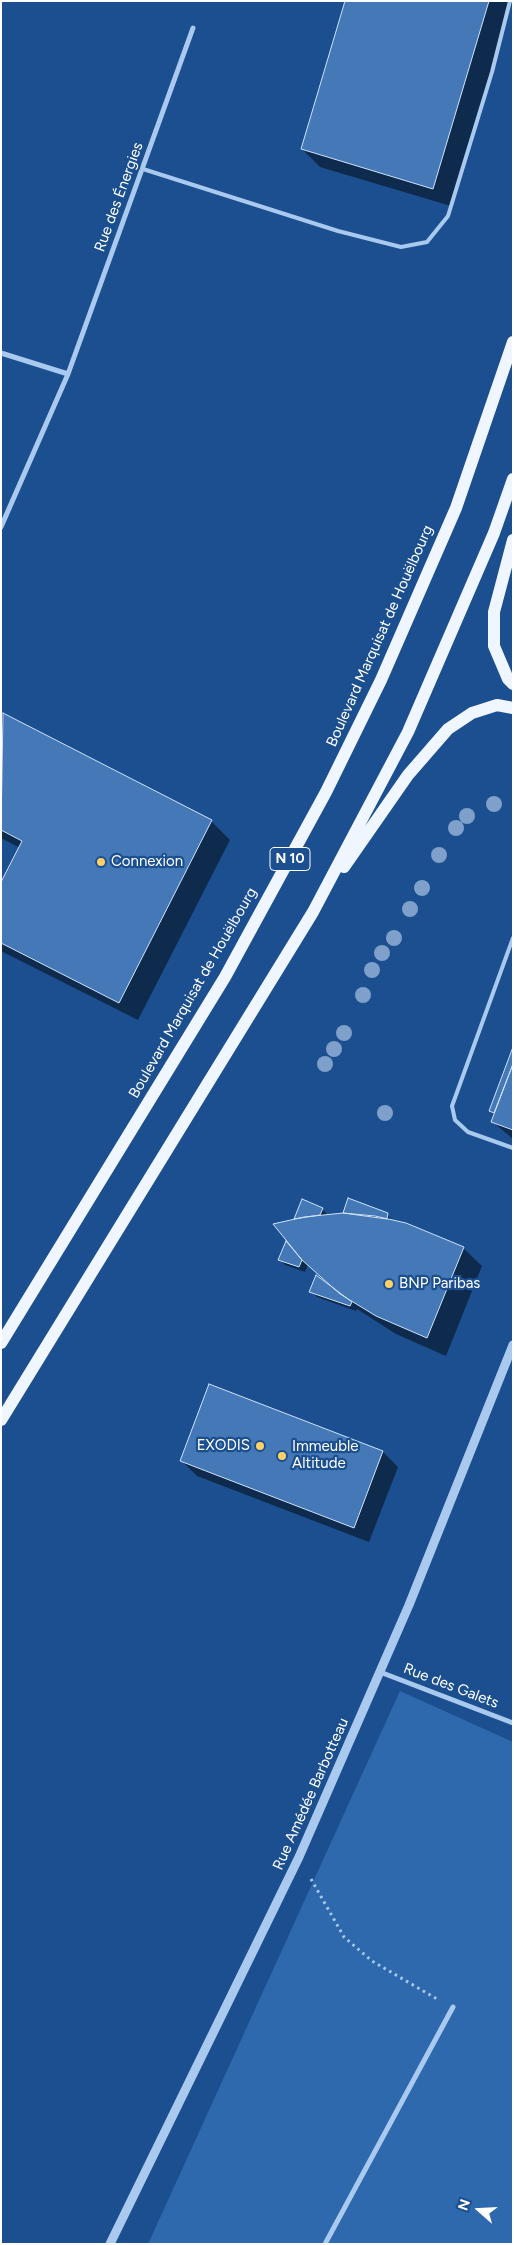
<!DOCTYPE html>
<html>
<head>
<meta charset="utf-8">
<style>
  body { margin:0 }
  #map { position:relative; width:514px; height:2245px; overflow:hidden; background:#1b4f8f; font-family:Figtree,sans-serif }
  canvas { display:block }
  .frame { position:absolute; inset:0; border:2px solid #fff; pointer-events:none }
  .north { position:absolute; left:454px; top:2185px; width:50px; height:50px; -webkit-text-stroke:4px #1b4f8f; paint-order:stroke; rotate:289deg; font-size:14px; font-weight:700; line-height:20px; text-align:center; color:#fff }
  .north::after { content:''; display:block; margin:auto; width:18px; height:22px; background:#fff; clip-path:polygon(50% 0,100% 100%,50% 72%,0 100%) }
</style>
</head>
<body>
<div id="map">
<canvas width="514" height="2245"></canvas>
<div class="frame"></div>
<div class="north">N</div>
</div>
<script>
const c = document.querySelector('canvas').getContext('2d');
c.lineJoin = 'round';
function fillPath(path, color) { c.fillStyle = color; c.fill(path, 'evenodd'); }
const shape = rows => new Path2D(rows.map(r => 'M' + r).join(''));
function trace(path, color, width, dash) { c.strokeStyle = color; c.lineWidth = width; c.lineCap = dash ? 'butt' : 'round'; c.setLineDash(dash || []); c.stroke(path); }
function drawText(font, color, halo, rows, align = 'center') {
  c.font = font + ' Figtree,sans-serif'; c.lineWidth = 4.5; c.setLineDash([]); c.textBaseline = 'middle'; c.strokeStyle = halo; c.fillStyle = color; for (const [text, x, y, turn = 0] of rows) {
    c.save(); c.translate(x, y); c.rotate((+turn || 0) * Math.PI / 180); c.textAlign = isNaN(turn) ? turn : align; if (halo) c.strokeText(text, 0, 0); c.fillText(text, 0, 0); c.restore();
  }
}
const green = shape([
  [400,1691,513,1742,513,2244,148,2244]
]);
const shadow = shape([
  [346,1,512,1,451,206,320,167,302,149],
  [3,715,211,821,230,840,138,1020,1,951,1,885,20,848,1,838,1,718],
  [513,1052,513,1139,493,1122,495,1116,490,1111],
  [322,1209,329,1216,387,1214,393,1222,463,1248,482,1266,446,1356,396,1334,357,1309,356,1311,317,1297,311,1291,323,1279,308,1264,305,1272,285,1265,280,1259,295,1249,296,1218],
  [210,1386,383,1452,398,1467,369,1542,197,1476,181,1460]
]);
const building = shape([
  [345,1,489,1,433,189,301,149,345,1],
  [3,713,212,820,119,1003,1,943,1,882,22,841,1,830,3,713],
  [513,1047,513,1064,494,1113,489,1111,513,1047],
  [513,1064,513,1130,491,1122,513,1064],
  [348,1198,388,1213,387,1219,343,1213,348,1198],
  [302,1199,323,1208,320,1215,294,1219,302,1199],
  [343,1213,375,1216,406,1223,464,1247,427,1338,376,1316,340,1294,302,1260,273,1224,304,1217,343,1213],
  [286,1241,302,1260,299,1267,278,1260,286,1241],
  [316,1275,352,1302,350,1306,309,1292,316,1275],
  [209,1384,383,1451,354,1528,180,1461,209,1384]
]);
const path = shape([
  [311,1879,344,1937,372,1961,437,1999]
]);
const service = shape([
  [143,169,338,231,401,247,427,242,448,216,492,72,510,1],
  [513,938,452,1106,455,1120,468,1132,513,1148]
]);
const minor = shape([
  [1,353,68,374],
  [1,527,68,374,193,28],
  [380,1672,513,1723],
  [325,2244,453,2007]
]);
const tertiary = shape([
  [110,2244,299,1857,409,1605,513,1345]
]);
const primary = shape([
  [513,540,494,612,494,646,508,679,513,684],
  [344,867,408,775,448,729,472,713,497,705,513,708],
  [1,1343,225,977,326,792,381,680,456,508,513,342],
  [1,1420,313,912,408,732,494,533,513,479]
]);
const trees = [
  [494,804],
  [467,816],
  [456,828],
  [439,855],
  [422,888],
  [410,909],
  [394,938],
  [382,953],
  [372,970],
  [363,995],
  [344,1033],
  [334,1049],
  [325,1064],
  [385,1113]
];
const markers = [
  [101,862,5,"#ffd166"],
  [389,1284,5,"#ffd166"],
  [260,1446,5,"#ffd166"],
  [282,1456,5,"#ffd166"]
];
const shields = [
  [290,859,40]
];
const shieldNames = [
  ["N 10",290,859]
];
const streetNames = [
  ["Rue des Énergies",119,197,-70],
  ["Boulevard Marquisat de Houëlbourg",380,636,-66],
  ["Boulevard Marquisat de Houëlbourg",193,993,-60],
  ["Rue des Galets",451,1686,21],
  ["Rue Amédée Barbotteau",311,1794,-66]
];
const poiNames = [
  ["Connexion",111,862],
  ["BNP Paribas",399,1284],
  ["EXODIS",250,1446,"right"],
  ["Immeuble",292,1447],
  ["Altitude",292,1464]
];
fillPath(green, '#2e69ad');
fillPath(shadow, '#0007');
fillPath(building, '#4478b7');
trace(building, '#cfe3fa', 1);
trace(path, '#a9c9ee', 3, [2.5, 4]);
trace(service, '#a9c9ee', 4);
trace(minor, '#a9c9ee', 5);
trace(tertiary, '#a9c9ee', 9);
trace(primary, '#f0f6ff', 12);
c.fillStyle = '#7ea0ca';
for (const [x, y] of trees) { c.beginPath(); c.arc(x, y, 8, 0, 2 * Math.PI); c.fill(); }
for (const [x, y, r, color] of markers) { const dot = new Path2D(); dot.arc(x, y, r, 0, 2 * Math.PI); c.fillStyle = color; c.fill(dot); trace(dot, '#1b4f8f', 2); }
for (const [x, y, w] of shields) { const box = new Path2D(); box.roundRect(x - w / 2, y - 11.5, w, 23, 4); c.fillStyle = '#1b4f8f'; c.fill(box); trace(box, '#fff', 1); }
drawText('bold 14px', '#fff', null, shieldNames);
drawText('15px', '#fff', '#1b4f8f', streetNames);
drawText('15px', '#fff', '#1b4f8f', poiNames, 'left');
</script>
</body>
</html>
